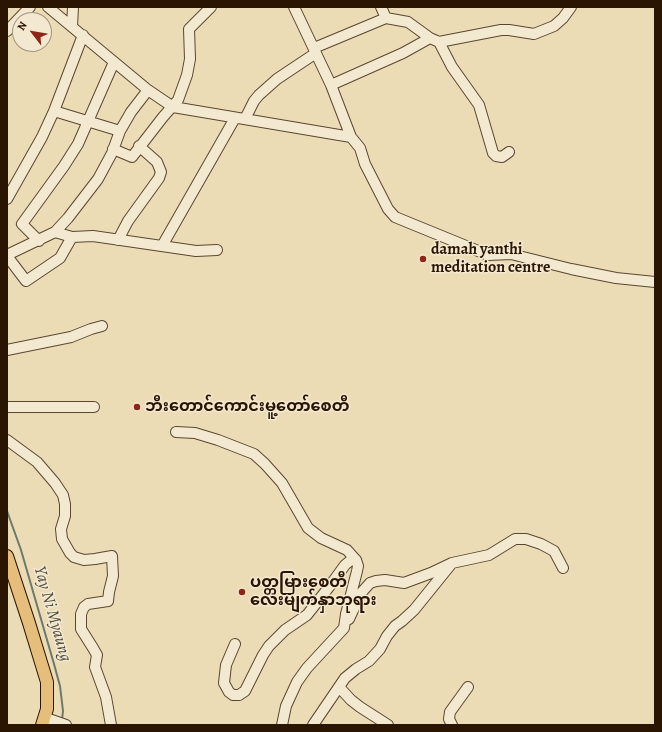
<!DOCTYPE html>
<html>
<head>
<meta charset="utf-8">
<style>
  body { margin:0 }
  #map { position:relative; width:662px; height:732px; overflow:hidden; background:#ecdcb6; font-family:Alegreya,serif }
  canvas { display:block }
  .frame { position:absolute; inset:0; border:8px solid #2a1503; pointer-events:none }
  .north { position:absolute; left:12px; top:12px; width:40px; height:40px; box-sizing:border-box; background:#f3e8d0; border:1px solid #a3947e; border-radius:50%; rotate:301deg; font-size:11px; font-weight:700; line-height:16px; text-align:center; color:#2a1503 }
  .north::after { content:''; display:block; margin:auto; width:14px; height:18px; background:#8f2418; clip-path:polygon(50% 0,100% 100%,50% 72%,0 100%) }
</style>
</head>
<body>
<div id="map">
<canvas width="662" height="732"></canvas>
<div class="frame"></div>
<div class="north">N</div>
</div>
<script>
const c = document.querySelector('canvas').getContext('2d');
c.lineJoin = 'round';
const shape = rows => new Path2D(rows.map(r => 'M' + r).join(''));
function trace(path, color, width, dash) { c.strokeStyle = color; c.lineWidth = width; c.lineCap = dash ? 'butt' : 'round'; c.setLineDash(dash || []); c.stroke(path); }
function drawText(font, color, halo, rows, align = 'center') {
  c.font = font + ' Alegreya,"Noto Sans Myanmar",serif'; c.lineWidth = 3; c.setLineDash([]); c.textBaseline = 'middle'; c.strokeStyle = halo; c.fillStyle = color; for (const [text, x, y, turn = 0] of rows) {
    c.save(); c.translate(x, y); c.rotate((+turn || 0) * Math.PI / 180); c.textAlign = isNaN(turn) ? turn : align; if (halo) c.strokeText(text, 0, 0); c.fillText(text, 0, 0); c.restore();
  }
}
const stream = shape([
  [7,511,21,550,54,664,60,686,63,711,62,720]
]);
const minor = shape([
  [48,7,148,90,173,107,351,137],
  [294,7,331,85,351,137,360,148,365,164,388,209,395,217,488,255,511,254,571,269,616,278,655,282],
  [381,7,386,18],
  [72,27,73,7],
  [7,31,30,7],
  [439,42,501,30,509,30,534,34,554,26,563,18,571,7],
  [314,48,386,18,408,22,430,38,439,42,452,67,479,105,493,153,496,156,502,157,509,152],
  [331,85,403,53,430,38],
  [54,111,120,131],
  [245,119,254,101,259,95,277,79,316,53],
  [113,149,132,157,163,117,178,100,187,75,190,59,189,29,211,7],
  [7,199,42,137,54,111,83,35],
  [55,232,68,218,98,179,112,153,120,131,131,112,148,90],
  [118,240,128,221,159,178,161,172,157,162,139,146],
  [39,241,22,224,64,166,78,144,114,62],
  [162,246,235,118],
  [7,255,55,232,72,237,93,236,196,251,217,250],
  [7,256,26,281,60,258,72,237],
  [7,350,71,337,91,329,102,326],
  [7,407,94,407],
  [176,432,195,433,218,440,254,454,265,464,282,483,308,528,321,538,347,550,356,560],
  [7,440,37,462,55,483,63,495,65,504,65,516,61,529,62,539,70,553,74,557,84,560,95,559,112,556,113,576,109,592,108,601,88,604,84,607,81,614,81,629,93,648,97,655,95,667,106,697,111,725],
  [452,563,489,555,515,539,526,539,541,544,554,551,563,568],
  [235,644,226,665,224,683,229,692,233,695,239,695,245,691,263,655,269,646,285,630,307,615,329,587,345,565,351,560,356,560,358,566,357,571,346,614,344,628,307,668,297,682,286,706,282,725],
  [339,687,351,700,360,707,388,725],
  [46,718,66,725],
  [313,725,345,678,356,669,369,661,380,649,387,636,395,626,402,621,414,610,452,563,431,573,404,583,385,580,376,581,370,583,361,593,349,619],
  [452,725,449,719,450,712,468,687]
]);
const major = shape([
  [7,556,29,623,47,682,47,709,42,725]
]);
const markers = [
  [423,259,4,"#8f2418"],
  [137,407,4,"#8f2418"],
  [242,592,4,"#8f2418"]
];
const poiNames = [
  ["damah yanthi",431,250],
  ["meditation centre",431,268],
  ["ဘီးတောင်ကောင်းမူ့တော်စေတီ",145,407],
  ["ပတ္တမြား‌စေတီ‌",250,583],
  ["လေးမျက်နှာဘုရား",250,601]
];
const waterNames = [
  ["Yay Ni Myaung",52,614,74]
];
trace(stream, '#6d796a', 2);
trace(minor, '#5a4730', 12);
trace(major, '#2a1503', 14);
trace(minor, '#f3e8d0', 10);
trace(major, '#e6be7b', 12);
for (const [x, y, r, color] of markers) { const dot = new Path2D(); dot.arc(x, y, r, 0, 2 * Math.PI); c.fillStyle = color; c.fill(dot); trace(dot, '#f3e8d0', 1.5); }
drawText('bold 16px', '#2a1503', '#f3e8d0', poiNames, 'left');
drawText('italic 17px', '#514f3f', '#f3e8d0', waterNames);
</script>
</body>
</html>
